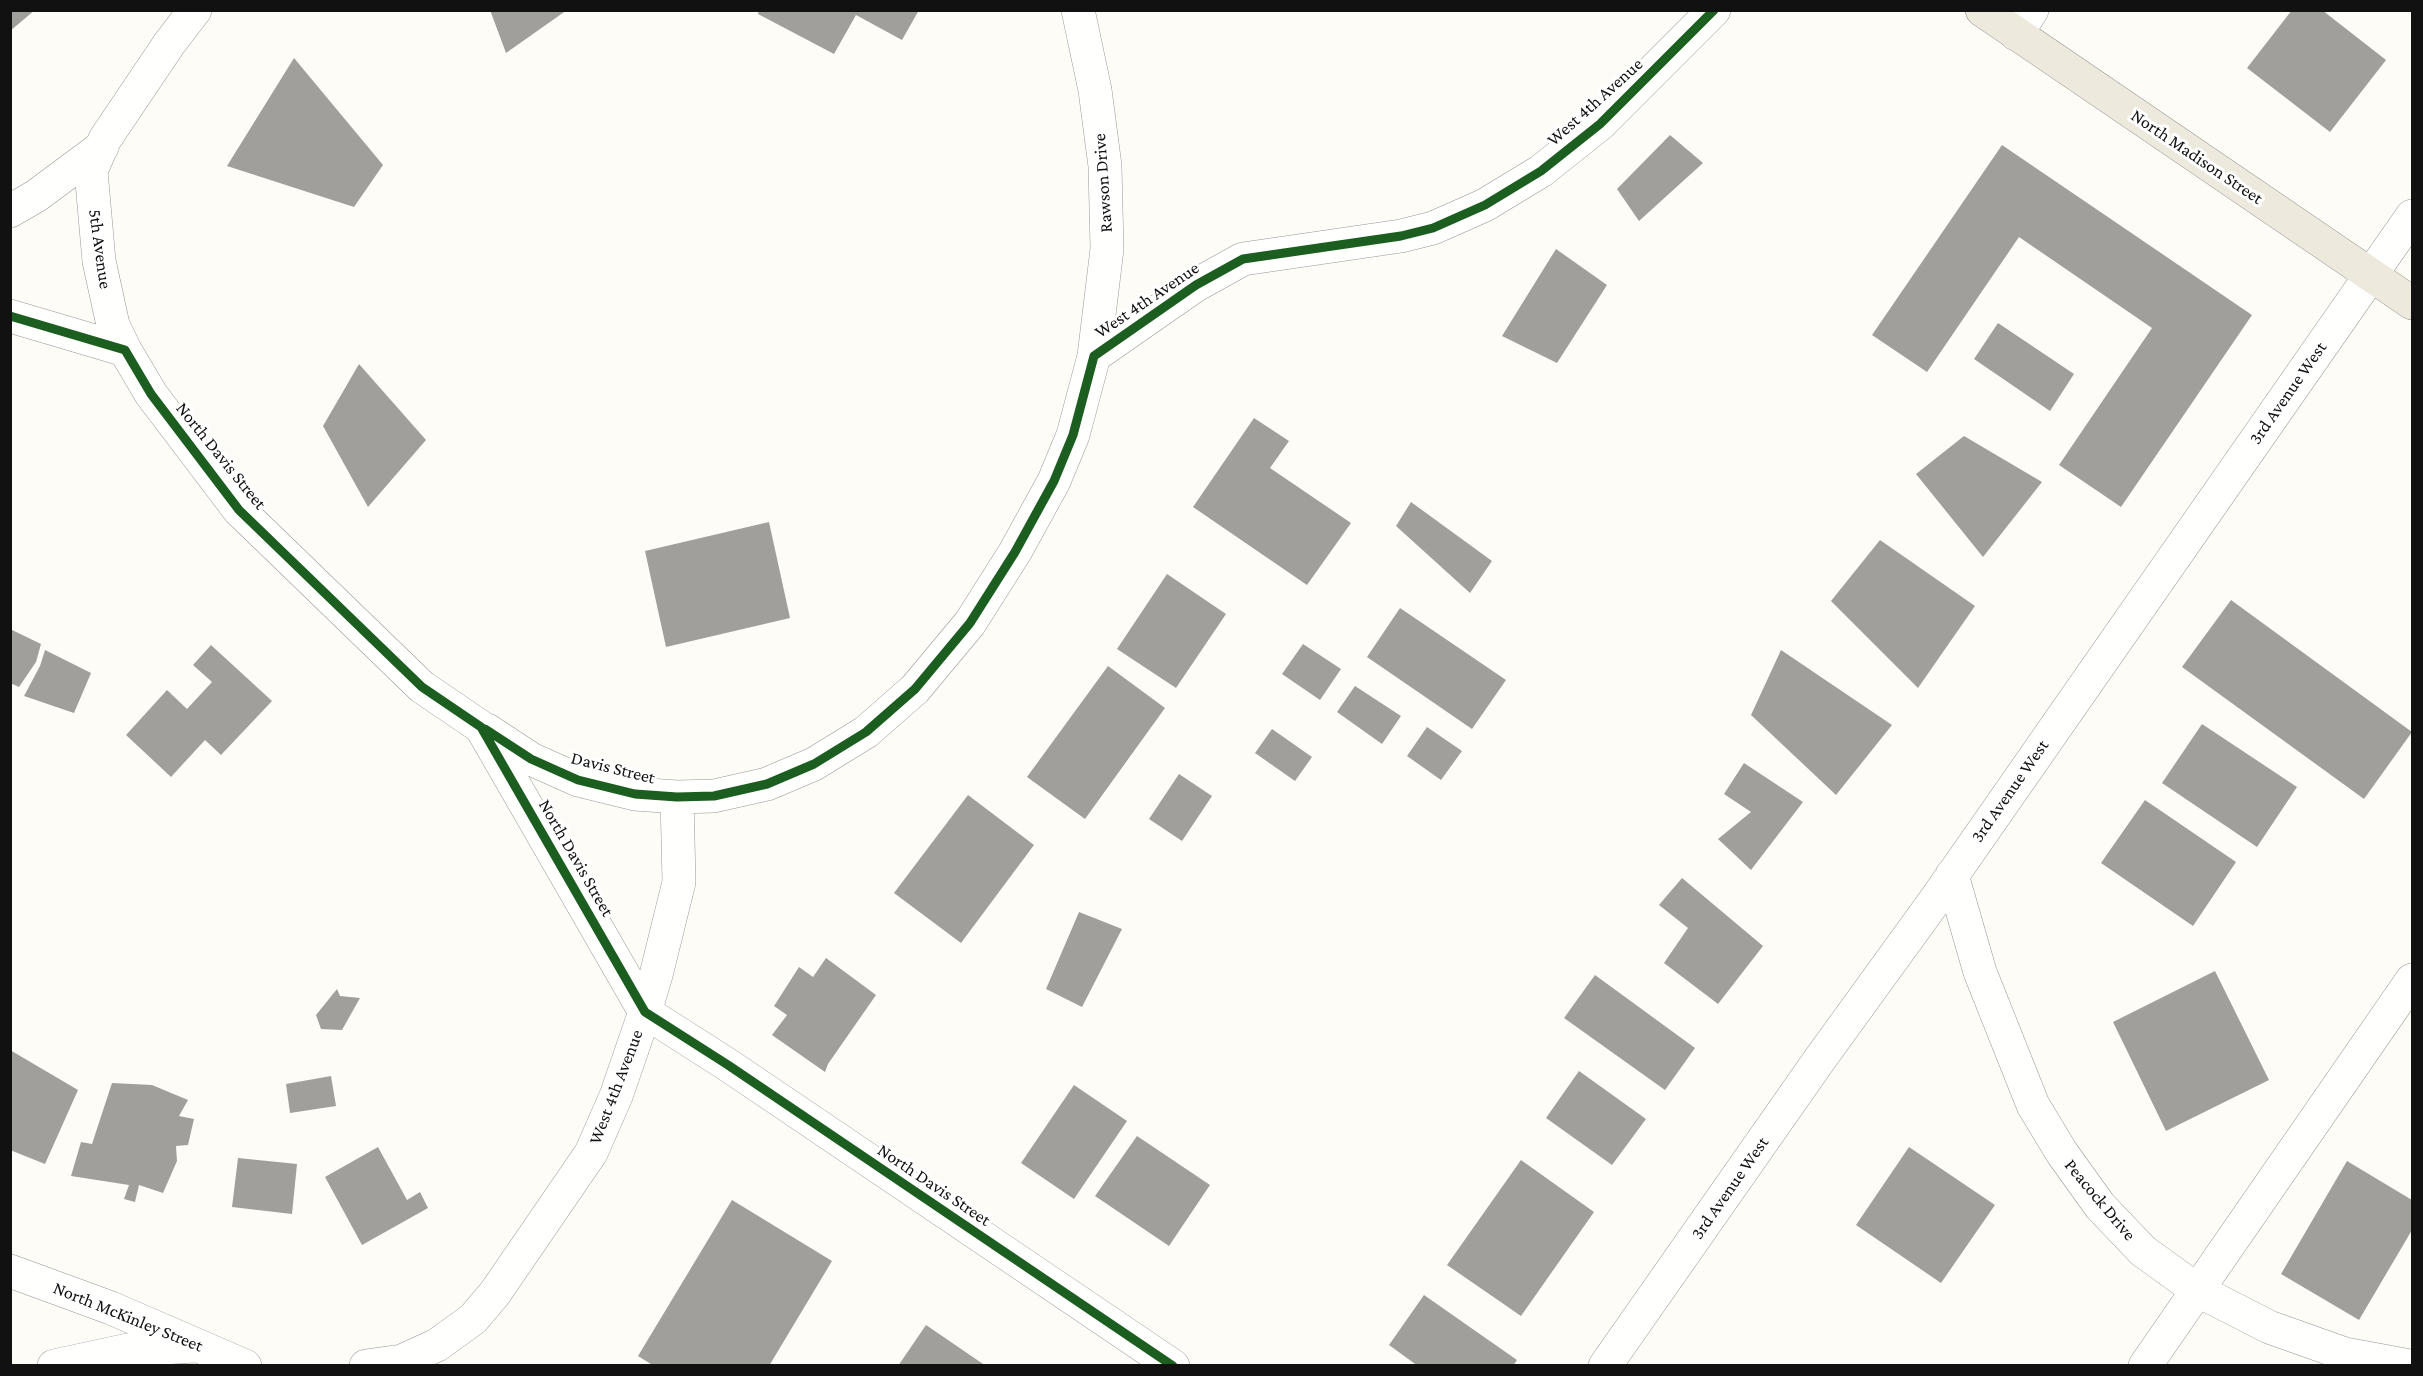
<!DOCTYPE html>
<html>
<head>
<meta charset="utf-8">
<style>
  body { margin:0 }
  #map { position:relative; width:2423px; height:1376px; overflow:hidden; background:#fdfcf7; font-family:"Crimson Pro",serif }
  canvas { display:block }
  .frame { position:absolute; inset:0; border:12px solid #111; pointer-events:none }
</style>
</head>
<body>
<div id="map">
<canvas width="2423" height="1376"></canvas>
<div class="frame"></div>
</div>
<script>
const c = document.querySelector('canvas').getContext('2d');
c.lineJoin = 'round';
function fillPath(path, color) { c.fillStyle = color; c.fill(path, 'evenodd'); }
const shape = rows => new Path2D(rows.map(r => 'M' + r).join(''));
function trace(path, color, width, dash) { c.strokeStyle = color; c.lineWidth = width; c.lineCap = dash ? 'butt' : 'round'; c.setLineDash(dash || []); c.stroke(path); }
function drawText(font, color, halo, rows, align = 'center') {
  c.font = font + ' "Crimson Pro",serif'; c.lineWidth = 6; c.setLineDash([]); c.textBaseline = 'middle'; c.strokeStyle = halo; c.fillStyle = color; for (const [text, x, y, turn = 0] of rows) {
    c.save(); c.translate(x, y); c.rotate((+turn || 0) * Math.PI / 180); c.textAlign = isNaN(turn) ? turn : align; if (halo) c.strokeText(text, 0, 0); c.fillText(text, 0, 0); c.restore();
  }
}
const building = shape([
  [10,10,35,10,10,31],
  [490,10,567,10,506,53],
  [759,10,919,10,902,40,856,15,834,54,758,14],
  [2292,10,2322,10,2386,60,2330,132,2247,68],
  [294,58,383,165,354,207,227,166],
  [1670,135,1703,163,1639,221,1617,189],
  [2002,145,2252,315,2121,507,2059,465,2152,328,2019,237,1927,372,1872,335],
  [1556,249,1607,285,1557,363,1502,336],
  [1998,323,2074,374,2050,411,1974,359],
  [359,364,426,440,368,507,323,426],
  [1254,418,1289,441,1270,468,1351,523,1307,585,1193,507],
  [1964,436,2042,482,1983,557,1916,474],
  [1411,502,1492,561,1470,593,1396,526],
  [769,522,790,618,666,647,645,551],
  [1880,540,1975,606,1918,688,1831,601],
  [1167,574,1226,614,1176,688,1117,649],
  [2231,600,2412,732,2364,799,2182,667],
  [1400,608,1506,680,1472,729,1367,657],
  [10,629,41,644,36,662,19,687,10,683],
  [1303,644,1341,669,1320,700,1282,674],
  [211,645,272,701,221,755,205,740,171,777,126,735,167,690,187,709,212,682,193,665],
  [45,650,91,673,74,713,24,696,40,666],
  [1781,650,1892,725,1836,795,1751,715],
  [1108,666,1165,708,1085,819,1027,777],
  [1355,686,1401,716,1382,744,1337,712],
  [2202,724,2297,787,2257,847,2162,783],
  [1427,727,1462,751,1441,780,1407,756],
  [1272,729,1312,757,1295,781,1255,753],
  [1744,763,1803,802,1751,870,1718,839,1751,812,1724,794],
  [1179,774,1212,796,1182,841,1149,819],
  [968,795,1034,845,961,943,894,893],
  [2145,800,2236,862,2193,926,2101,863],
  [1682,878,1763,946,1718,1004,1664,963,1688,928,1659,905],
  [1079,912,1122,929,1082,1007,1046,989],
  [826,958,876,995,828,1064,825,1072,772,1035,787,1015,774,1006,799,967,813,977],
  [2215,971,2269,1080,2166,1131,2113,1022],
  [1595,975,1695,1048,1665,1090,1564,1018],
  [337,989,340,996,360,998,342,1030,321,1029,316,1015],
  [10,1050,78,1090,45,1164,10,1150],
  [1579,1071,1646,1119,1612,1165,1546,1118],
  [331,1076,336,1106,290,1113,286,1084],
  [112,1083,152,1085,188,1100,179,1116,194,1119,188,1145,176,1146,177,1161,163,1193,139,1185,135,1202,124,1199,129,1185,71,1176,81,1142,92,1144],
  [1074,1085,1127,1121,1074,1199,1021,1163],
  [1137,1136,1210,1185,1169,1246,1095,1196],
  [378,1147,407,1200,420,1192,428,1208,362,1245,325,1177],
  [1909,1147,1995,1205,1941,1283,1856,1225],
  [238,1158,297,1164,292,1214,232,1207],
  [1521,1160,1594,1212,1521,1316,1447,1265],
  [2347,1161,2412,1200,2412,1230,2359,1320,2281,1274],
  [732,1200,832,1261,769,1366,654,1366,638,1356],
  [1424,1295,1517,1360,1513,1366,1418,1366,1389,1345],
  [926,1325,986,1366,898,1366]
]);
const minor = shape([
  [1078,10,1095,90,1105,166,1107,249,1094,356],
  [2016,34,2032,10],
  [10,211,36,196,102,147],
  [10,316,125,350,151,394,239,510,422,687,481,727,645,1012,728,1065,1173,1366],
  [125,350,113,325,99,261,91,171,105,139,169,44,195,10],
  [487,730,531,759,578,780,635,794,677,797,714,796,767,784,814,764,866,732,915,689,970,623,1015,552,1054,481,1073,435,1094,356,1196,285,1243,259,1401,236,1433,228,1485,205,1541,171,1600,124,1714,10],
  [1952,875,1980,972,2033,1105,2062,1153,2100,1206,2143,1251,2197,1290,2269,1327,2345,1354,2410,1366],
  [10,1271,111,1308,245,1366],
  [54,1366,128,1350,195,1346],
  [366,1366,402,1361,437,1345,473,1319,495,1293,591,1153,616,1096,645,1012,656,975,679,882,677,797],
  [1605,1366,1820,1059,1936,899,2412,216],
  [2145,1366,2412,980]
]);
const major = shape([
  [1982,10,2412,303]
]);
const cycleway = shape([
  [10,316,125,350,151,394,239,510,422,687,481,727,645,1012,728,1065,1173,1366],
  [485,729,531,759,578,780,635,794,677,797,714,796,767,784,814,764,866,732,915,689,970,623,1015,552,1054,481,1073,435,1094,356,1196,285,1243,259,1401,236,1433,228,1485,205,1541,171,1600,124,1714,10]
]);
const streetNames = [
  ["West 4th Avenue",1595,102,-42],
  ["North Madison Street",2197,157,34],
  ["Rawson Drive",1103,183,-94],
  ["5th Avenue",100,249,82],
  ["West 4th Avenue",1147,300,-34],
  ["3rd Avenue West",2288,393,-55],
  ["North Davis Street",221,456,51],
  ["Davis Street",613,768,14],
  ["3rd Avenue West",2010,791,-55],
  ["North Davis Street",576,858,60],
  ["West 4th Avenue",616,1087,-69],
  ["North Davis Street",934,1185,34],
  ["3rd Avenue West",1730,1188,-55],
  ["Peacock Drive",2100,1200,50],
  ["North McKinley Street",128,1317,22]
];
fillPath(building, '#a19f9c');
trace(minor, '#979795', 34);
trace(major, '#858482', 34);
trace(minor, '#fffffe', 33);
trace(major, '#ede9dc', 33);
trace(cycleway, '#1b5e20', 9);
drawText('18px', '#111', '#fff', streetNames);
</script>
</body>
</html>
